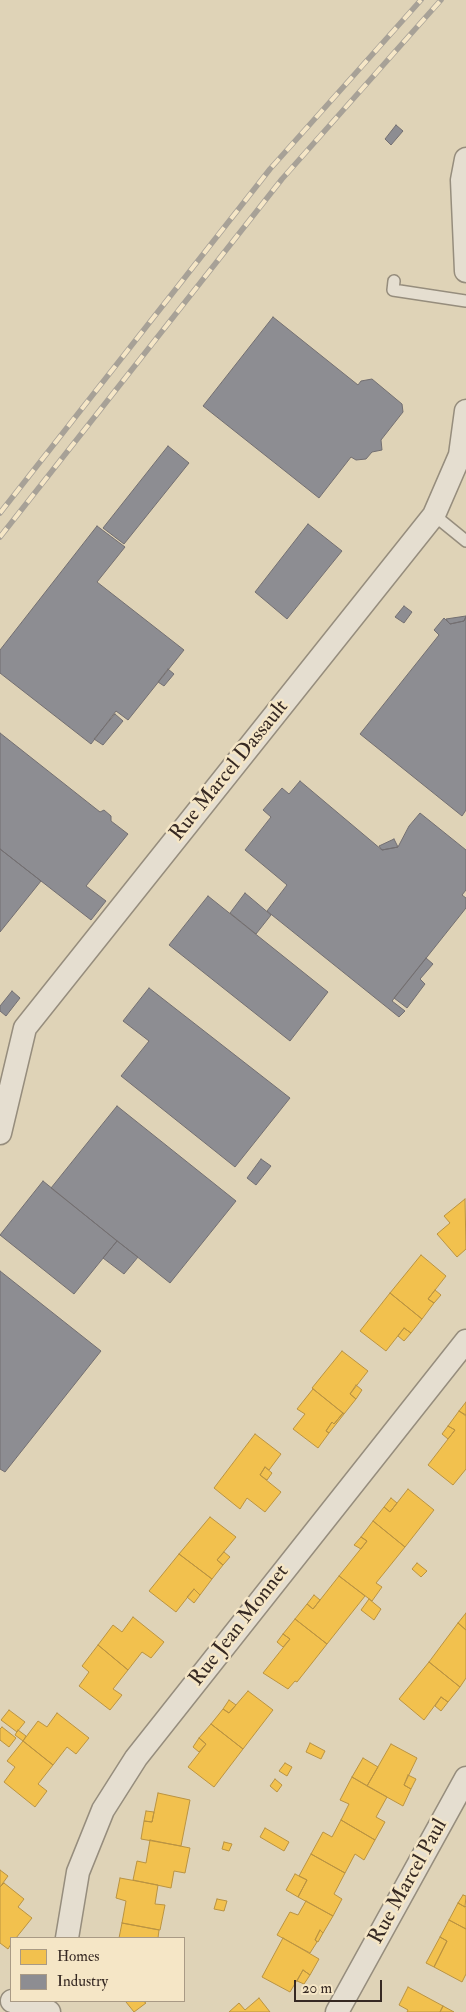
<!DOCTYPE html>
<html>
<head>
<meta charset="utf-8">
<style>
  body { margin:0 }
  #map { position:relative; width:466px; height:2012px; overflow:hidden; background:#dfd3b7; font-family:"IM FELL Double Pica",serif }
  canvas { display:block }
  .legend { position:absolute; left:10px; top:1937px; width:175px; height:65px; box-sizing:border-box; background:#f5e6c6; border:1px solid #a99a85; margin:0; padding:6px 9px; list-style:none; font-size:15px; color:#362923 }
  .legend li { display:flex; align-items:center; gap:10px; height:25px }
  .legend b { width:25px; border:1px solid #a99a85 }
  .scale { position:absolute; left:294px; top:1980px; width:88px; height:22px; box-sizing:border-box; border:2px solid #362923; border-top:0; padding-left:6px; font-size:15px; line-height:18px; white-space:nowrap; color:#362923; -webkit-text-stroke:4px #f5e6c6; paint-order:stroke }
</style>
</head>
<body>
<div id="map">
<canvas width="466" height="2012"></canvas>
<ul class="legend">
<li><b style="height:14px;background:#f2c14e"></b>Homes</li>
<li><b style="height:14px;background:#8d8d92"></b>Industry</li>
</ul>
<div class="scale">20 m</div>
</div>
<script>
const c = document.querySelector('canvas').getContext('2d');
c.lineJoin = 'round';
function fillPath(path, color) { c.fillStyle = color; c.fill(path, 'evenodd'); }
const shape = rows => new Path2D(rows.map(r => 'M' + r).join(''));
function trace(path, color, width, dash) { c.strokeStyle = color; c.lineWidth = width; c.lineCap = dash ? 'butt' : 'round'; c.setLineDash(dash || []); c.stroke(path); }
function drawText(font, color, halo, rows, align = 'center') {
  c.font = font + ' "IM FELL Double Pica",serif'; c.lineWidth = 5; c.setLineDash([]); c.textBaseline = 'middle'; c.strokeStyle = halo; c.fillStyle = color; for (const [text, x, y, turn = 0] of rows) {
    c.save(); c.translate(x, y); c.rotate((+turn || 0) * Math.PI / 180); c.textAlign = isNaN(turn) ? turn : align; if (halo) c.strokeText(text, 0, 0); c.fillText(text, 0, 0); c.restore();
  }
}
const homes = shape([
  [465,1199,466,1249,457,1257,437,1234,450,1223,444,1216,465,1199],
  [421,1255,446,1276,428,1299,434,1303,422,1319,390,1293,421,1255],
  [435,1290,441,1295,434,1303,428,1299,435,1290],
  [390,1293,422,1319,411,1333,404,1328,386,1351,360,1331,390,1293],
  [404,1328,411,1333,404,1341,398,1336,404,1328],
  [342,1351,368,1371,350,1394,356,1399,344,1414,312,1388,342,1351],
  [356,1385,362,1390,356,1399,350,1394,356,1385],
  [313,1389,343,1413,334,1424,332,1422,326,1431,329,1433,318,1448,293,1429,305,1414,297,1409,313,1389],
  [466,1402,466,1415,459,1411,466,1402],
  [459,1411,466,1416,466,1469,453,1485,428,1465,455,1430,448,1426,459,1411],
  [343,1413,344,1414,329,1433,326,1431,332,1422,334,1424,343,1413],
  [448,1426,455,1430,448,1439,442,1434,448,1426],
  [255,1434,281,1454,269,1470,265,1467,260,1475,281,1492,265,1512,247,1498,240,1509,214,1488,255,1434],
  [265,1467,272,1473,267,1480,260,1475,265,1467],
  [408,1489,434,1510,405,1547,373,1521,384,1507,390,1512,408,1489],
  [391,1498,397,1503,390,1512,384,1507,391,1498],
  [210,1517,236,1537,217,1560,223,1565,212,1579,179,1554,210,1517],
  [373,1521,405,1547,376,1583,382,1587,372,1601,339,1576,367,1541,361,1537,373,1521],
  [361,1537,367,1541,361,1549,354,1545,361,1537],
  [224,1552,230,1557,223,1565,217,1560,224,1552],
  [179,1554,212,1579,200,1595,194,1589,176,1612,149,1591,179,1554],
  [417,1563,427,1571,421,1577,412,1569,417,1563],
  [339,1576,365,1596,327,1644,295,1619,307,1604,313,1609,339,1576],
  [194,1589,200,1595,194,1603,187,1597,194,1589],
  [314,1595,320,1600,313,1609,307,1604,314,1595],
  [369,1599,381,1609,374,1620,361,1610,369,1599],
  [466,1613,466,1630,458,1623,466,1613],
  [133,1617,164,1642,151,1658,142,1652,128,1670,98,1645,113,1625,122,1632,133,1617],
  [295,1619,327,1644,297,1682,295,1681,288,1689,263,1673,290,1639,283,1634,295,1619],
  [458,1623,466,1630,466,1678,460,1687,429,1662,458,1623],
  [283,1634,290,1639,283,1647,277,1642,283,1634],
  [98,1645,128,1670,113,1689,122,1695,110,1710,79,1686,89,1672,82,1666,98,1645],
  [429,1662,460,1687,448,1702,441,1697,424,1720,399,1699,429,1662],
  [248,1691,273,1710,243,1749,211,1724,223,1709,229,1713,248,1691],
  [441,1697,448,1702,441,1711,435,1706,441,1697],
  [229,1700,236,1705,229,1713,223,1709,229,1700],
  [9,1710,25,1722,17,1732,1,1720,9,1710],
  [57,1713,89,1738,76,1754,67,1747,53,1765,23,1741,38,1721,47,1727,57,1713],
  [211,1724,243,1749,214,1787,188,1767,206,1744,199,1738,211,1724],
  [2,1727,16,1738,9,1747,0,1740,0,1729,2,1727],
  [18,1730,26,1736,23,1741,15,1735,18,1730],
  [199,1738,206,1744,199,1752,193,1747,199,1738],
  [23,1741,53,1765,38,1784,47,1791,35,1807,4,1782,15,1767,7,1761,23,1741],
  [310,1743,325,1751,321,1759,306,1752,310,1743],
  [391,1744,417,1758,404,1785,411,1789,403,1806,367,1786,391,1744],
  [363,1758,378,1767,367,1786,352,1777,363,1758],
  [285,1763,292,1767,287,1776,279,1771,285,1763],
  [408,1775,416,1779,411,1789,404,1785,408,1775],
  [352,1777,387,1797,376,1817,385,1822,375,1840,341,1820,349,1804,340,1800,352,1777],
  [275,1779,282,1785,277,1792,270,1786,275,1779],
  [158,1793,190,1800,181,1846,141,1839,144,1821,152,1822,158,1793],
  [146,1811,154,1812,152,1822,144,1821,146,1811],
  [341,1820,375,1840,364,1860,355,1854,345,1873,311,1854,323,1832,332,1837,341,1820],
  [265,1828,289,1842,284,1851,260,1837,265,1828],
  [150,1840,190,1848,185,1873,174,1871,171,1888,133,1880,137,1861,146,1863,150,1840],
  [224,1842,232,1844,229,1851,222,1849,224,1842],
  [311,1854,345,1873,334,1894,342,1899,333,1916,298,1897,307,1880,299,1876,311,1854],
  [0,1870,8,1876,0,1887,0,1870],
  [295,1874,307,1880,298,1897,286,1890,295,1874],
  [120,1878,158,1885,155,1904,165,1905,160,1930,122,1923,126,1901,116,1898,120,1878],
  [4,1883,24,1899,18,1907,32,1918,16,1938,11,1938,11,1944,8,1949,0,1943,0,1887,4,1883],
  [463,1895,466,1896,465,1907,458,1903,463,1895],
  [217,1899,227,1901,224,1911,214,1909,217,1899],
  [306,1901,333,1916,323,1933,320,1930,315,1940,317,1942,310,1953,277,1935,290,1912,298,1915,306,1901],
  [458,1903,465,1907,466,1906,466,1929,449,1920,458,1903],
  [449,1920,466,1929,466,1974,462,1982,434,1967,447,1941,440,1937,449,1920],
  [122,1923,159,1930,158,1938,119,1938,122,1923],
  [320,1930,323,1933,318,1942,315,1940,320,1930],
  [440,1937,447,1941,434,1967,426,1963,440,1937],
  [283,1938,319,1959,310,1975,303,1970,290,1992,262,1977,283,1938],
  [303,1970,310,1975,304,1984,297,1981,303,1970],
  [408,1987,443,2006,440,2012,407,2012,408,2010,399,2005,408,1987],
  [259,1998,270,2012,229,2012,239,2003,245,2010,259,1998],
  [127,2001,143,2001,146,2003,134,2012,126,2002,127,2001],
  [443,2006,454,2012,440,2012,443,2006]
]);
const industry = shape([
  [396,125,403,131,391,145,385,139,396,125],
  [273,317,358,385,361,381,372,379,402,404,403,412,381,440,382,450,372,452,366,459,356,460,351,457,319,498,203,406,273,317],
  [168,446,189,463,124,544,103,528,168,446],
  [308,524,342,551,287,619,255,592,308,524],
  [97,526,125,547,97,582,184,650,128,720,116,711,91,744,0,673,0,650,97,526],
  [404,606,412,612,404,623,395,617,404,606],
  [466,616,464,621,450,624,446,619,466,616],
  [466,617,466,810,462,816,360,734,439,635,434,630,444,618,450,624,464,621,466,617],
  [168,669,174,674,164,686,158,682,168,669],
  [115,714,123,721,103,745,94,739,115,714],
  [0,733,100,812,104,810,111,816,111,821,128,834,86,886,106,901,91,920,0,849,0,733],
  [300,781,382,850,398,847,409,826,420,813,466,850,466,890,462,895,466,898,466,908,392,1001,405,1011,399,1017,267,911,287,885,245,850,271,817,263,810,282,788,289,794,300,781],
  [394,839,398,847,382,850,379,846,394,839],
  [0,849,41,881,0,932,0,849],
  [245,893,271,915,256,934,230,913,245,893],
  [208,896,328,992,290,1041,169,945,208,896],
  [426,958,433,964,420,979,425,984,407,1008,394,998,426,958],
  [149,988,290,1098,235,1167,121,1076,149,1041,123,1021,149,988],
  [12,991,20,998,6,1016,0,1011,0,1006,12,991],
  [117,1106,236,1201,170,1283,51,1188,117,1106],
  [261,1159,271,1166,256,1185,247,1178,261,1159],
  [43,1181,117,1241,74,1294,0,1235,43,1181],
  [117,1241,138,1257,124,1274,103,1258,117,1241],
  [0,1271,101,1351,5,1472,0,1469,0,1271]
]);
const service = shape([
  [394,281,393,290,466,301],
  [434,515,466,541]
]);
const minor = shape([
  [466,159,462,180,466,271],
  [0,1133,25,1028,434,515,460,455,466,411],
  [67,1938,78,1872,103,1810,136,1758,466,1341],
  [12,2001,49,2012],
  [337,2012,466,1778]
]);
const rail = shape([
  [0,513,270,169,421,0],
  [0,537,282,179,441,0]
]);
const streetNames = [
  ["Rue Marcel Dassault",230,771,-51],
  ["Rue Jean Monnet",240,1626,-52],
  ["Rue Marcel Paul",409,1882,-61]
];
fillPath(homes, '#f2c14e');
trace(homes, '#ba9341', 1);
fillPath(industry, '#8d8d92');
trace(industry, '#736f71', 1);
trace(service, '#968d7d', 14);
trace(minor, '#968d7d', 25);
trace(service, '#e5ded0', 11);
trace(minor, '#e5ded0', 22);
trace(rail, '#a7a197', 5.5);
trace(rail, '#f5e6c6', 4, [11]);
drawText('21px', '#362923', '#f5e6c6', streetNames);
</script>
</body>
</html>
